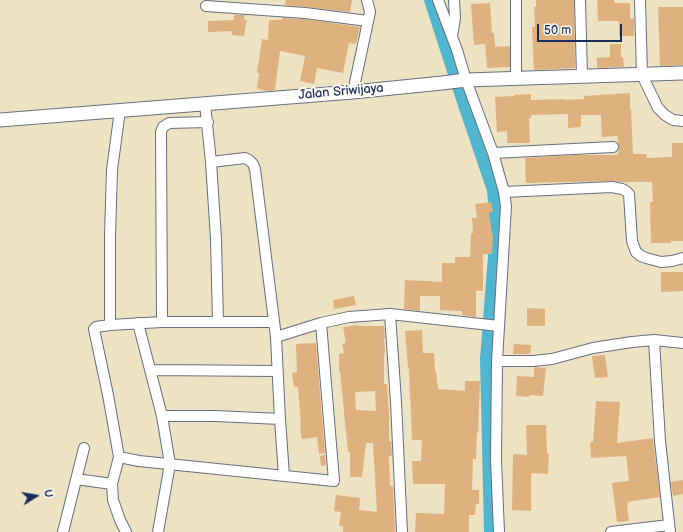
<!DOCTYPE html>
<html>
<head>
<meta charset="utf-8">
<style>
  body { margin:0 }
  #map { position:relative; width:683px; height:532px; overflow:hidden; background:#ede3c3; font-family:"Balsamiq Sans",sans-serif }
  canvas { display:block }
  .north { position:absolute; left:16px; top:476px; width:40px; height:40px; -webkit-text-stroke:3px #fdfcf7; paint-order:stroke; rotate:79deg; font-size:11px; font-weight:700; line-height:16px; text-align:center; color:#1b2f5e }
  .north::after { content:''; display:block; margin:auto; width:14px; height:18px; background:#1b2f5e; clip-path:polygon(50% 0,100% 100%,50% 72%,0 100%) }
  .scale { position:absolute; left:537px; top:24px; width:85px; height:18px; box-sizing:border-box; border:2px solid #1b2f5e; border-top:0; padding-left:5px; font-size:12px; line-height:14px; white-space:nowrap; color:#1b2f5e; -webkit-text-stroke:3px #fdfcf7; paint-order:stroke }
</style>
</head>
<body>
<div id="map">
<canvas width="683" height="532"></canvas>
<div class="north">U</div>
<div class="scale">50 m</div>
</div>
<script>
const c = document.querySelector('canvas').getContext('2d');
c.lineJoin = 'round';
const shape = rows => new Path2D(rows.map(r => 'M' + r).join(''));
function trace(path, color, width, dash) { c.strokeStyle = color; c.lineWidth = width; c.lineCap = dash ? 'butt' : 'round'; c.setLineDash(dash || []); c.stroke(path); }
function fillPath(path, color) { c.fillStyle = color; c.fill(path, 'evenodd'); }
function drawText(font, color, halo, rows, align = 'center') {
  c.font = font + ' "Balsamiq Sans",sans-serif'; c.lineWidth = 4; c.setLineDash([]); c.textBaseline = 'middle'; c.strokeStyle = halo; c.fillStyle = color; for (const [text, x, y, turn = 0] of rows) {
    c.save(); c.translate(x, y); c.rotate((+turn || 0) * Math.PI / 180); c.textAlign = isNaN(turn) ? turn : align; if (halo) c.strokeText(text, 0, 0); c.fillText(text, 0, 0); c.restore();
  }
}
const canal = shape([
  [430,0,463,102,493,190,495,213,494,256,486,359,490,532]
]);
const building = shape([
  [286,0,352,0,350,12,306,7,285,5],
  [536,0,574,0,575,68,534,70,532,27,535,27,534,7,536,7],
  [597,0,614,0,614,3,630,3,630,19,634,19,634,36,619,36,619,21,598,21],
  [490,3,492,33,494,33,495,47,510,46,510,67,487,68,485,44,474,45,471,4],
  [658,7,683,7,683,65,660,66],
  [234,15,245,15,244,19,247,20,244,36,232,35,232,31,208,32,208,21,234,20],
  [282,18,304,19,360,27,356,44,349,43,343,73,317,68,314,84,300,81,305,56,280,51,275,90,269,91,257,89,259,73,257,73,262,39,268,40,269,20,282,20],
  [610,44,621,44,621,57,623,57,624,67,597,68,597,58,610,57],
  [630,93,630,109,631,109,633,154,646,154,647,158,672,157,672,143,683,143,683,241,671,241,671,243,651,243,650,202,653,202,652,182,622,182,612,181,526,183,525,158,576,155,618,155,619,147,618,143,618,136,602,137,601,115,581,115,581,127,568,128,568,114,531,115,531,118,529,118,530,143,507,143,507,131,497,132,495,97,514,96,514,95,531,94,531,100,565,99,565,100,584,99,584,96],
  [491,202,493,212,489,212,492,234,493,234,492,254,483,254,483,291,476,291,476,317,462,315,462,311,440,310,440,296,420,296,420,311,404,309,405,280,442,282,442,263,455,263,455,257,470,257,471,233,473,233,472,218,477,218,475,204],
  [661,272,683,272,683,291,661,292],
  [354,296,356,305,334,309,333,300],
  [527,308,545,309,545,326,527,326],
  [358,325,358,326,384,326,385,338,384,338,385,353,384,353,384,384,387,384,389,415,389,441,391,441,392,456,389,456,390,486,393,486,395,532,343,532,343,526,339,526,341,512,334,511,336,495,360,498,359,510,377,512,373,443,366,443,362,477,350,477,350,452,348,452,340,371,339,372,339,354,344,353,342,344,346,343,343,327],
  [375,391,376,411,356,410,355,392],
  [422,330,423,353,434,353,435,371,436,371,438,389,465,391,465,381,480,381,478,433,477,433,476,459,473,459,472,490,479,490,479,504,476,504,475,515,469,515,469,532,415,532,416,513,444,514,445,484,413,484,412,461,421,461,422,440,412,440,409,368,408,368,405,331],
  [316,343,325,453,319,454,317,437,302,439,300,428,301,427,298,387,294,387,292,373,297,372,296,344],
  [514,344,531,345,530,354,513,354],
  [605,355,608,377,595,378,592,356],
  [534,367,546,368,543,396,529,395,529,397,516,396,517,376,534,377],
  [596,401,620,402,617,443,653,438,660,497,627,502,628,505,627,505,629,521,617,522,612,483,629,481,626,456,591,458,590,442,593,442],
  [526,425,546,425,547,454,549,454,548,474,532,473,532,474,531,474,531,511,512,510,513,454,527,455],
  [325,455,326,465,321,466,320,456],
  [683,480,683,494,673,496,671,482]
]);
const minor = shape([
  [438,0,457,50,466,80,493,153,504,192,506,206,497,361,496,460,499,532],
  [516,0,516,78],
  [580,0,582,76],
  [640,0,642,75,658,108,665,115,673,120,683,121],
  [206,6,305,13,368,21],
  [452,36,455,18,454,0],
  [353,92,370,12,367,0],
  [205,104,211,162,216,239,218,322],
  [493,153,613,147],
  [211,162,245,158,249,160,253,164,255,169,276,337,280,419,284,476],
  [504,192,612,187,622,189,626,191,629,194,632,241,636,252,641,256,646,258,661,262,672,261,683,258],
  [390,314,396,402,402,532],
  [162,322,161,132,163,127,169,123,208,122],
  [138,323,162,416,170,464,158,532],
  [110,325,110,236,112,170,120,110],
  [276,337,321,323,349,317,390,314,499,326],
  [654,340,660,441,670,532],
  [497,361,533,361,552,359,593,348,632,342,654,340,683,343],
  [150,370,277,371],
  [162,416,215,416,280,419],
  [119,457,139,461,334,481,321,323],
  [76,479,112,484],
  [63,532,84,448],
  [126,532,120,520,113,500,112,484,119,457,108,395,94,329,96,327,110,325,162,322,274,322],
  [611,532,669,525]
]);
const tertiary = shape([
  [0,120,353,92,442,83,466,80,683,73]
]);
const streetNames = [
  ["Jalan Sriwijaya",341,92,-5]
];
trace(canal, '#50b5ce', 12);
fillPath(building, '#deb17f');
trace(minor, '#646e81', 12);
trace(tertiary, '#646e81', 15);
trace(minor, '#fff', 10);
trace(tertiary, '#fff', 13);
drawText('13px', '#1b2f5e', '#fdfcf7', streetNames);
</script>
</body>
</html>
